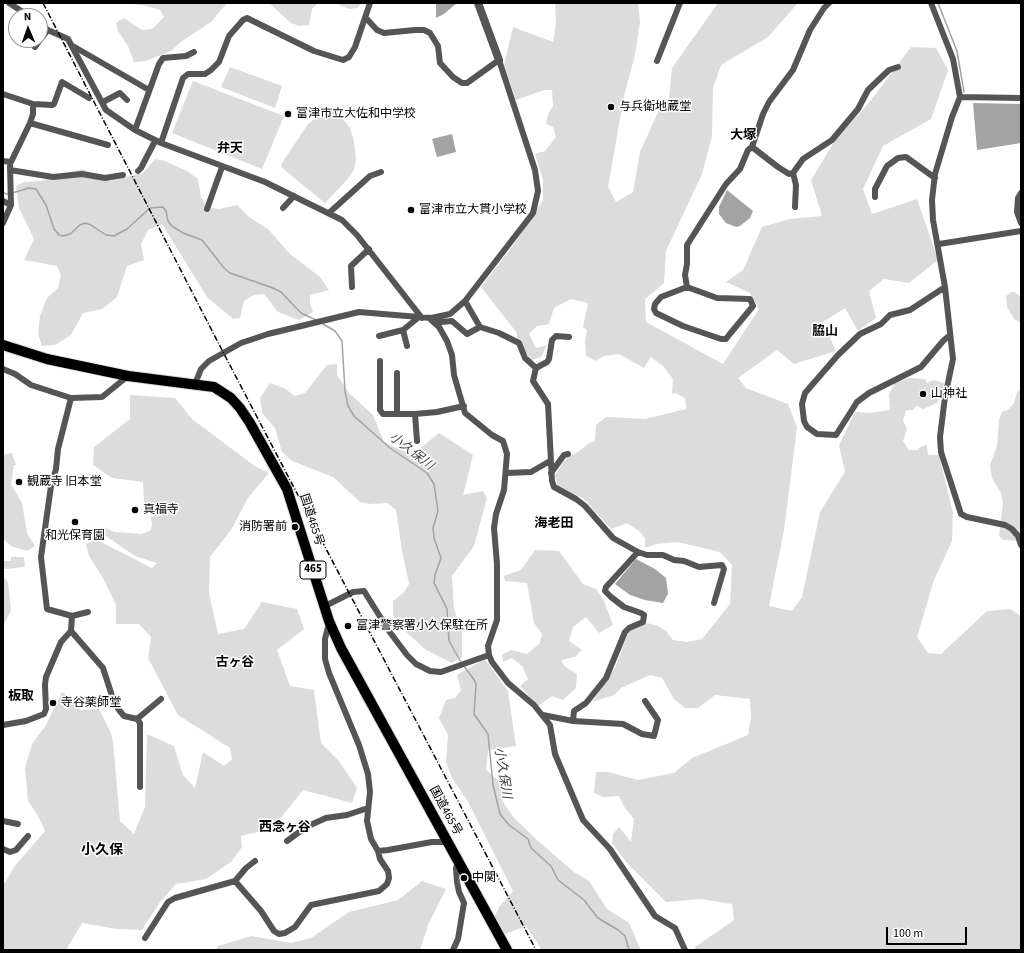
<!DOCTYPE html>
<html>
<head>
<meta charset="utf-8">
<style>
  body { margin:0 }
  #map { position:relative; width:1024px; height:953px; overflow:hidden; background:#fff; font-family:"Source Sans 3",sans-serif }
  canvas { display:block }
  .frame { position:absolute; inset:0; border:4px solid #000; pointer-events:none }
  .north { position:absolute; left:8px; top:8px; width:40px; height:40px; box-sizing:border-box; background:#fff; border:1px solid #999; border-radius:50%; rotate:358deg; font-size:11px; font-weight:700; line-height:16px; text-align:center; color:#000 }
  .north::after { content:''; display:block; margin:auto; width:14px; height:18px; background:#000; clip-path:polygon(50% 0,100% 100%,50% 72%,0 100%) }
  .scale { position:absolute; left:886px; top:927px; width:81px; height:18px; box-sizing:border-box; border:2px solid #000; border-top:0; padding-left:5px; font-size:12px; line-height:14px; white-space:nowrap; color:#000; -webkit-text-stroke:3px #fff; paint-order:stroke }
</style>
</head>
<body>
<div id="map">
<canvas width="1024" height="953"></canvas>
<div class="frame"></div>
<div class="north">N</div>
<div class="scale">100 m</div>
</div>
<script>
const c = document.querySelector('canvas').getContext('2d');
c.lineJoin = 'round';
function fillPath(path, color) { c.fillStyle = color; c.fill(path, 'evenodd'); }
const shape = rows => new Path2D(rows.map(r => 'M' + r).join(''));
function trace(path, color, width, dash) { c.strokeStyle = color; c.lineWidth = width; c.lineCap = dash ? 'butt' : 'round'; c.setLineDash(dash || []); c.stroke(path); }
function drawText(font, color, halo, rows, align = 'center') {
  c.font = font + ' "Source Sans 3","Noto Sans JP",sans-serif'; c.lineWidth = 3; c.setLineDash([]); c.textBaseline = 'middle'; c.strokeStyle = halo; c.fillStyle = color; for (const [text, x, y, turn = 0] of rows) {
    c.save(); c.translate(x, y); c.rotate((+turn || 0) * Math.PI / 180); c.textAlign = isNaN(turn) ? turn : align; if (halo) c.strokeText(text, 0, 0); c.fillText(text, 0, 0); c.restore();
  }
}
const green = shape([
  [122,3,227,3,211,22,182,41,171,51,146,61,134,62,128,46,118,31,116,23,124,18,142,30,152,29,164,17,160,10,142,5],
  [269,3,318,3,312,9,309,25,299,26,291,23],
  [335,3,362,3,357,8,349,9],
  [555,3,638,3,640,22,635,55,624,96,608,187,616,202,633,192,640,152,658,112,669,98,672,68,718,3,798,3,768,37,721,65,713,88,712,136,702,174,666,251,664,283,645,299,646,322,723,364,759,309,750,293,726,282,743,270,762,227,790,219,822,216,811,180,834,142,872,99,911,47,936,48,948,70,931,119,883,146,863,189,872,214,917,199,938,260,909,283,884,279,869,291,876,318,858,331,845,308,823,322,836,351,794,364,777,350,738,378,746,388,788,404,797,427,784,530,769,606,792,611,802,597,820,512,845,472,839,445,855,412,870,413,890,410,889,394,895,383,909,378,925,379,927,383,934,380,944,383,943,391,937,403,923,409,916,406,913,410,906,410,903,421,907,429,903,441,909,450,917,450,922,446,927,445,928,455,939,455,953,513,952,541,934,580,917,637,928,653,941,654,987,611,1010,609,1021,616,1021,950,696,950,695,947,734,920,732,904,701,899,666,902,627,863,612,843,613,834,619,827,631,842,634,819,625,808,619,796,603,797,594,793,596,772,608,772,638,780,674,773,692,758,748,735,751,716,750,699,715,695,698,708,685,708,674,699,662,678,650,675,621,688,614,695,592,702,615,668,629,631,647,623,658,626,666,631,673,640,687,642,702,639,730,604,732,565,720,552,678,542,656,544,645,548,645,538,639,531,627,523,611,529,583,498,558,487,555,475,565,460,571,455,578,452,589,443,595,441,596,425,606,417,645,419,686,409,685,398,675,393,672,394,673,379,663,366,651,357,644,368,619,354,604,356,596,361,586,356,585,341,587,330,583,327,588,303,571,299,554,308,549,324,537,326,529,334,536,348,547,345,541,357,531,360,517,339,517,333,481,287,515,243,543,200,543,180,535,154,545,151,556,137,553,127,546,124,548,114,553,106,552,90,544,90,516,100,504,65,513,27,553,42,556,23],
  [230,67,282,86,275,108,221,87],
  [193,81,284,116,262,169,172,133],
  [329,108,339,114,350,128,354,141,356,160,354,170,345,182,325,203,281,167,282,163,308,124],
  [155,159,165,161,187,171,198,179,201,198,208,207,219,209,237,205,249,217,268,229,290,254,320,277,329,290,310,295,310,304,313,312,299,320,278,312,264,294,254,295,244,301,240,318,233,319,207,297,162,224,148,230,141,244,144,260,127,266,117,297,102,309,83,313,71,335,55,345,42,346,38,334,40,316,47,298,58,288,61,275,57,266,24,260,34,239,19,208,16,186,24,182,40,181,82,169,110,181,143,173],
  [1011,292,1015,292,1021,297,1021,323,1014,319,1007,307,1006,296],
  [337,364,337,375,349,393,373,415,384,442,412,455,439,433,473,455,463,495,483,491,487,498,474,546,452,576,454,609,462,632,462,657,452,663,426,650,396,623,393,615,393,601,404,592,409,584,402,551,396,510,387,503,369,504,360,502,333,477,292,461,282,452,275,428,262,413,260,398,270,383,284,388,295,396,305,393,327,365],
  [1021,389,1021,539,1017,541,1003,540,999,536,1003,503,1001,493,992,478,990,465,997,446,999,420,1002,412,1009,409,1014,403,1017,392],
  [130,395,175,398,192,419,256,467,269,473,248,498,231,530,210,557,209,593,218,634,244,629,262,602,297,609,304,629,277,650,290,686,314,690,321,743,338,760,357,788,352,803,303,790,273,828,241,836,242,847,231,862,206,879,176,884,160,902,142,930,117,929,82,923,66,950,3,950,3,882,5,883,14,867,45,831,38,816,28,801,25,767,32,744,46,725,62,692,71,697,81,710,99,709,111,733,113,742,120,821,134,834,145,807,147,734,174,746,183,775,195,788,203,752,224,766,232,759,230,748,178,715,148,658,151,637,139,624,116,624,116,605,104,580,89,556,86,544,97,540,152,568,157,563,135,556,103,534,106,528,114,532,131,533,141,534,150,531,152,525,151,517,155,516,144,502,143,482,112,478,93,465,94,447,130,419],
  [12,453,16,465,14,465,11,484,22,503,27,533,35,546,27,551,11,546,3,539,3,455],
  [535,550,559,551,583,584,596,589,604,601,613,625,599,633,586,617,573,627,569,641,582,650,575,657,561,660,564,666,577,674,576,688,563,700,552,696,538,706,520,686,528,679,522,666,512,658,503,662,502,655,511,650,527,654,540,643,542,634,534,623,527,583,505,581,504,576,521,570],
  [11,557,24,557,25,567,6,569,3,568,3,561,11,561],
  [3,576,8,582,11,610,3,626],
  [485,659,508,691,516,746,488,750,486,770,499,781,502,800,513,817,538,841,574,872,589,881,607,909,629,923,641,950,542,950,526,926,505,934,495,916,499,907,513,891,467,800,452,778,446,762,448,735,439,718,446,700,455,698,461,690,457,675],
  [422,881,446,889,428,925,420,950,216,950,218,946,251,936,291,943,311,938,349,912,398,900]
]);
const water = shape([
  [436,3,457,3,444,14,436,18],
  [973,103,1021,104,1021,143,977,150],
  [452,134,456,152,437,157,432,139],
  [727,190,753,211,750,218,740,226,736,227,726,223,719,214,719,207],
  [636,559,655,569,666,578,668,594,663,603,645,600,630,595,615,584]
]);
const stream = shape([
  [938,3,957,51,964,92],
  [3,193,8,194],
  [12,193,29,188,36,189,46,205,54,229,59,235,63,236,70,234,80,225,85,223,91,225,106,235,114,236,127,229,150,208,163,207,166,211,168,221,172,226,183,233,202,240,224,268,230,273,273,288,281,292,301,313,316,320],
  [323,324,335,331,342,341,345,391,348,406,354,416,390,448,427,473,434,484,438,511,433,528,434,538,441,558,435,575,434,583,447,609,449,641,461,662],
  [463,665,475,681,476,685,474,714,488,734,493,785,500,814,509,825,528,839,531,848,551,866,558,880,584,900,598,918,618,930,625,936,629,950]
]);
const minor = shape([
  [9,3,29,16],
  [931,3,953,59,960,97,952,117,935,174,932,200,933,220,945,287,953,359,945,397,940,437,941,452,961,514,967,517,1005,525,1012,529,1018,536,1021,545],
  [40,24,48,30,68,39,106,110,135,130,161,143,265,182,342,220,357,235,422,318],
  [40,40,48,30],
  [71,45,149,90],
  [35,47,40,40],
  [657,61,680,3],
  [3,94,33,104,52,105,54,104,62,82,89,98],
  [960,97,1021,98],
  [103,102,120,93,127,100],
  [30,123,108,145],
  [135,130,159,64,163,58,186,56,194,52],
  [161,143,183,78,188,74,205,74,211,70,219,62,229,36,243,20,247,18,251,20,314,51,343,60,349,57,355,47,370,3],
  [752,147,778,167,789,174,793,173,803,159,832,140,858,109,868,90,889,70,898,67],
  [3,161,11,162,30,123,33,114,33,104],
  [10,170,53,177,82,174,105,178,123,175],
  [138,171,141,168,155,141],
  [793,173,796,185,795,207],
  [1021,193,1018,198,1017,212,1021,223],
  [875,197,875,189,887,166,898,158,906,157,935,178],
  [3,201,11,205],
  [283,208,294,196],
  [207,209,222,167],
  [330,212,370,176,381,172],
  [3,223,11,205,10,166],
  [939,244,1021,231],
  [352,287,351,266,369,249],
  [687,287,685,275,687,264,687,245,726,184,740,169,748,150,752,147,763,114,769,102,793,70,810,30,824,8,829,3],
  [687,287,717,298,750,299,753,306,729,335,726,339,721,339,683,326,656,313,654,309,655,304,661,297,687,287],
  [945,287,910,310,890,315,881,324,860,334,838,355,805,393,802,404,804,421,807,427,817,434,836,435,857,402,869,393,921,367,943,341,950,335],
  [465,301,480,327],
  [429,318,439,327,447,341,452,355,454,375,465,413,492,435,503,441,507,454,504,490,496,514,494,528,497,564,497,620,488,646,489,655,492,662,508,683,534,705,550,725,555,754,583,820,610,849,655,916,675,928,685,950],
  [433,319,441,322,452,321,467,334,480,327,499,333,519,343,525,358,536,368,533,381,548,404,552,481,554,487,576,499,585,506,613,538,638,552,647,555,663,555,674,560,684,561,699,567,722,565,724,569,714,603],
  [403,330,407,346],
  [379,336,403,330,419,317],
  [380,361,380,410,383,414,415,414,437,412,464,406],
  [536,368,547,362,549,359,552,340,556,336,569,337],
  [3,369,15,374,31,385,71,398,102,397,128,376],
  [397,373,397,414],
  [195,384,201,369,209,361,241,343,268,334,359,312,431,318,450,314,465,301,533,213,538,191,535,170,499,60,467,83,462,83,453,77,440,63,438,46,430,33,424,30,415,30,384,33,377,30,366,18],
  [415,414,417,441],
  [507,473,531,472,550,461],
  [551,473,564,455,568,454],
  [325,606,353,592,364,591,389,631,407,655,416,664,430,671,441,672,489,655],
  [72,616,88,612],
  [329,623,325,639,325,659,329,673,359,745,368,774,370,792,367,821,371,839,378,851,388,850,432,842,447,842],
  [71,631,103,668,114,702,119,710,124,716,137,719,140,723,140,787],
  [543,715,573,721,574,711,586,703,606,678,625,632,629,628,643,622,644,615,641,613,624,607,611,597,605,591,606,587,638,552],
  [137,719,161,699],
  [573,721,623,724,642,734,654,736,658,720,645,701],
  [3,725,26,721,44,714,46,709,45,685,46,677,61,642,71,631,72,616,47,609,41,557,51,486,56,469,58,449,71,398],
  [3,821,18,824],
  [287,841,306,827,326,818,347,815,368,808],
  [3,849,10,852,16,850,28,836],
  [235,881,261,911,274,931,279,934,285,933,295,927,311,905,379,891,387,884,389,878,388,871,380,859,378,851],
  [145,938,168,902,175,898,235,881,246,868,255,861],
  [453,950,458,939,464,903,459,892,457,882,456,868,459,863]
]);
const tertiary = shape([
  [478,3,499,60]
]);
const trunk = shape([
  [3,345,47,359,128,376,214,387,231,398,240,408,250,423,287,489,329,621,341,648,507,950]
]);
const rail = shape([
  [43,3,223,352,536,950]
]);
const markers = [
  [611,107,4,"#000"],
  [288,114,4,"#000"],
  [411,210,4,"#000"],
  [923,394,4,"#000"],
  [19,482,4,"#000"],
  [135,510,4,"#000"],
  [75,522,4,"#000"],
  [295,527,4,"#000"],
  [348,626,4,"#000"],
  [53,703,4,"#000"],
  [464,878,4,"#000"]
];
const shields = [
  [313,570,26]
];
const shieldNames = [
  ["465",313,570]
];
const poiNames = [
  ["与兵衛地蔵堂",619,107],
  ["富津市立大佐和中学校",296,114],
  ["富津市立大貫小学校",419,210],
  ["山神社",931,394],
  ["観蔵寺 旧本堂",27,482],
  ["真福寺",143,510],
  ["消防署前",287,527,"right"],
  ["和光保育園",75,536,"center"],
  ["富津警察署小久保駐在所",356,626],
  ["寺谷薬師堂",61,703],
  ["中関",472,878]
];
const streetNames = [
  ["国道465号",311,520,72],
  ["国道465号",445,811,61]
];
const neighbourhoodNames = [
  ["大塚",743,136],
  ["弁天",230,149],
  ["脇山",825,332],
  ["海老田",554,524],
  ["古ヶ谷",235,663],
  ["板取",21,697],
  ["西念ヶ谷",285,828]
];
const waterNames = [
  ["小久保川",411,452,38],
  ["小久保川",502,773,81]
];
const quarterNames = [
  ["小久保",102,851]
];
fillPath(green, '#dcdcdc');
fillPath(water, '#a3a3a3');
trace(stream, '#a3a3a3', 1.5);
trace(trunk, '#dbdbdb', 12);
trace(minor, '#555', 6);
trace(tertiary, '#555', 8);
trace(trunk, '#000', 10);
trace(rail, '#000', 1.5, [6, 2, 1, 2]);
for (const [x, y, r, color] of markers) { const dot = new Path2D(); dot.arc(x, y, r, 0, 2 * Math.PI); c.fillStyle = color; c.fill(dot); trace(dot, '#fff', 1.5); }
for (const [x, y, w] of shields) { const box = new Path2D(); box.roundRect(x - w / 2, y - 9, w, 18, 3); c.fillStyle = '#fff'; c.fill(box); trace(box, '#000', 1); }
drawText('bold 11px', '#000', null, shieldNames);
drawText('12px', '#000', '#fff', poiNames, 'left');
drawText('12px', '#000', '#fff', streetNames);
drawText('bold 13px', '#000', '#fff', neighbourhoodNames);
drawText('italic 13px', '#444', '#fff', waterNames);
drawText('bold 14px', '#000', '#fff', quarterNames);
</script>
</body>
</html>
